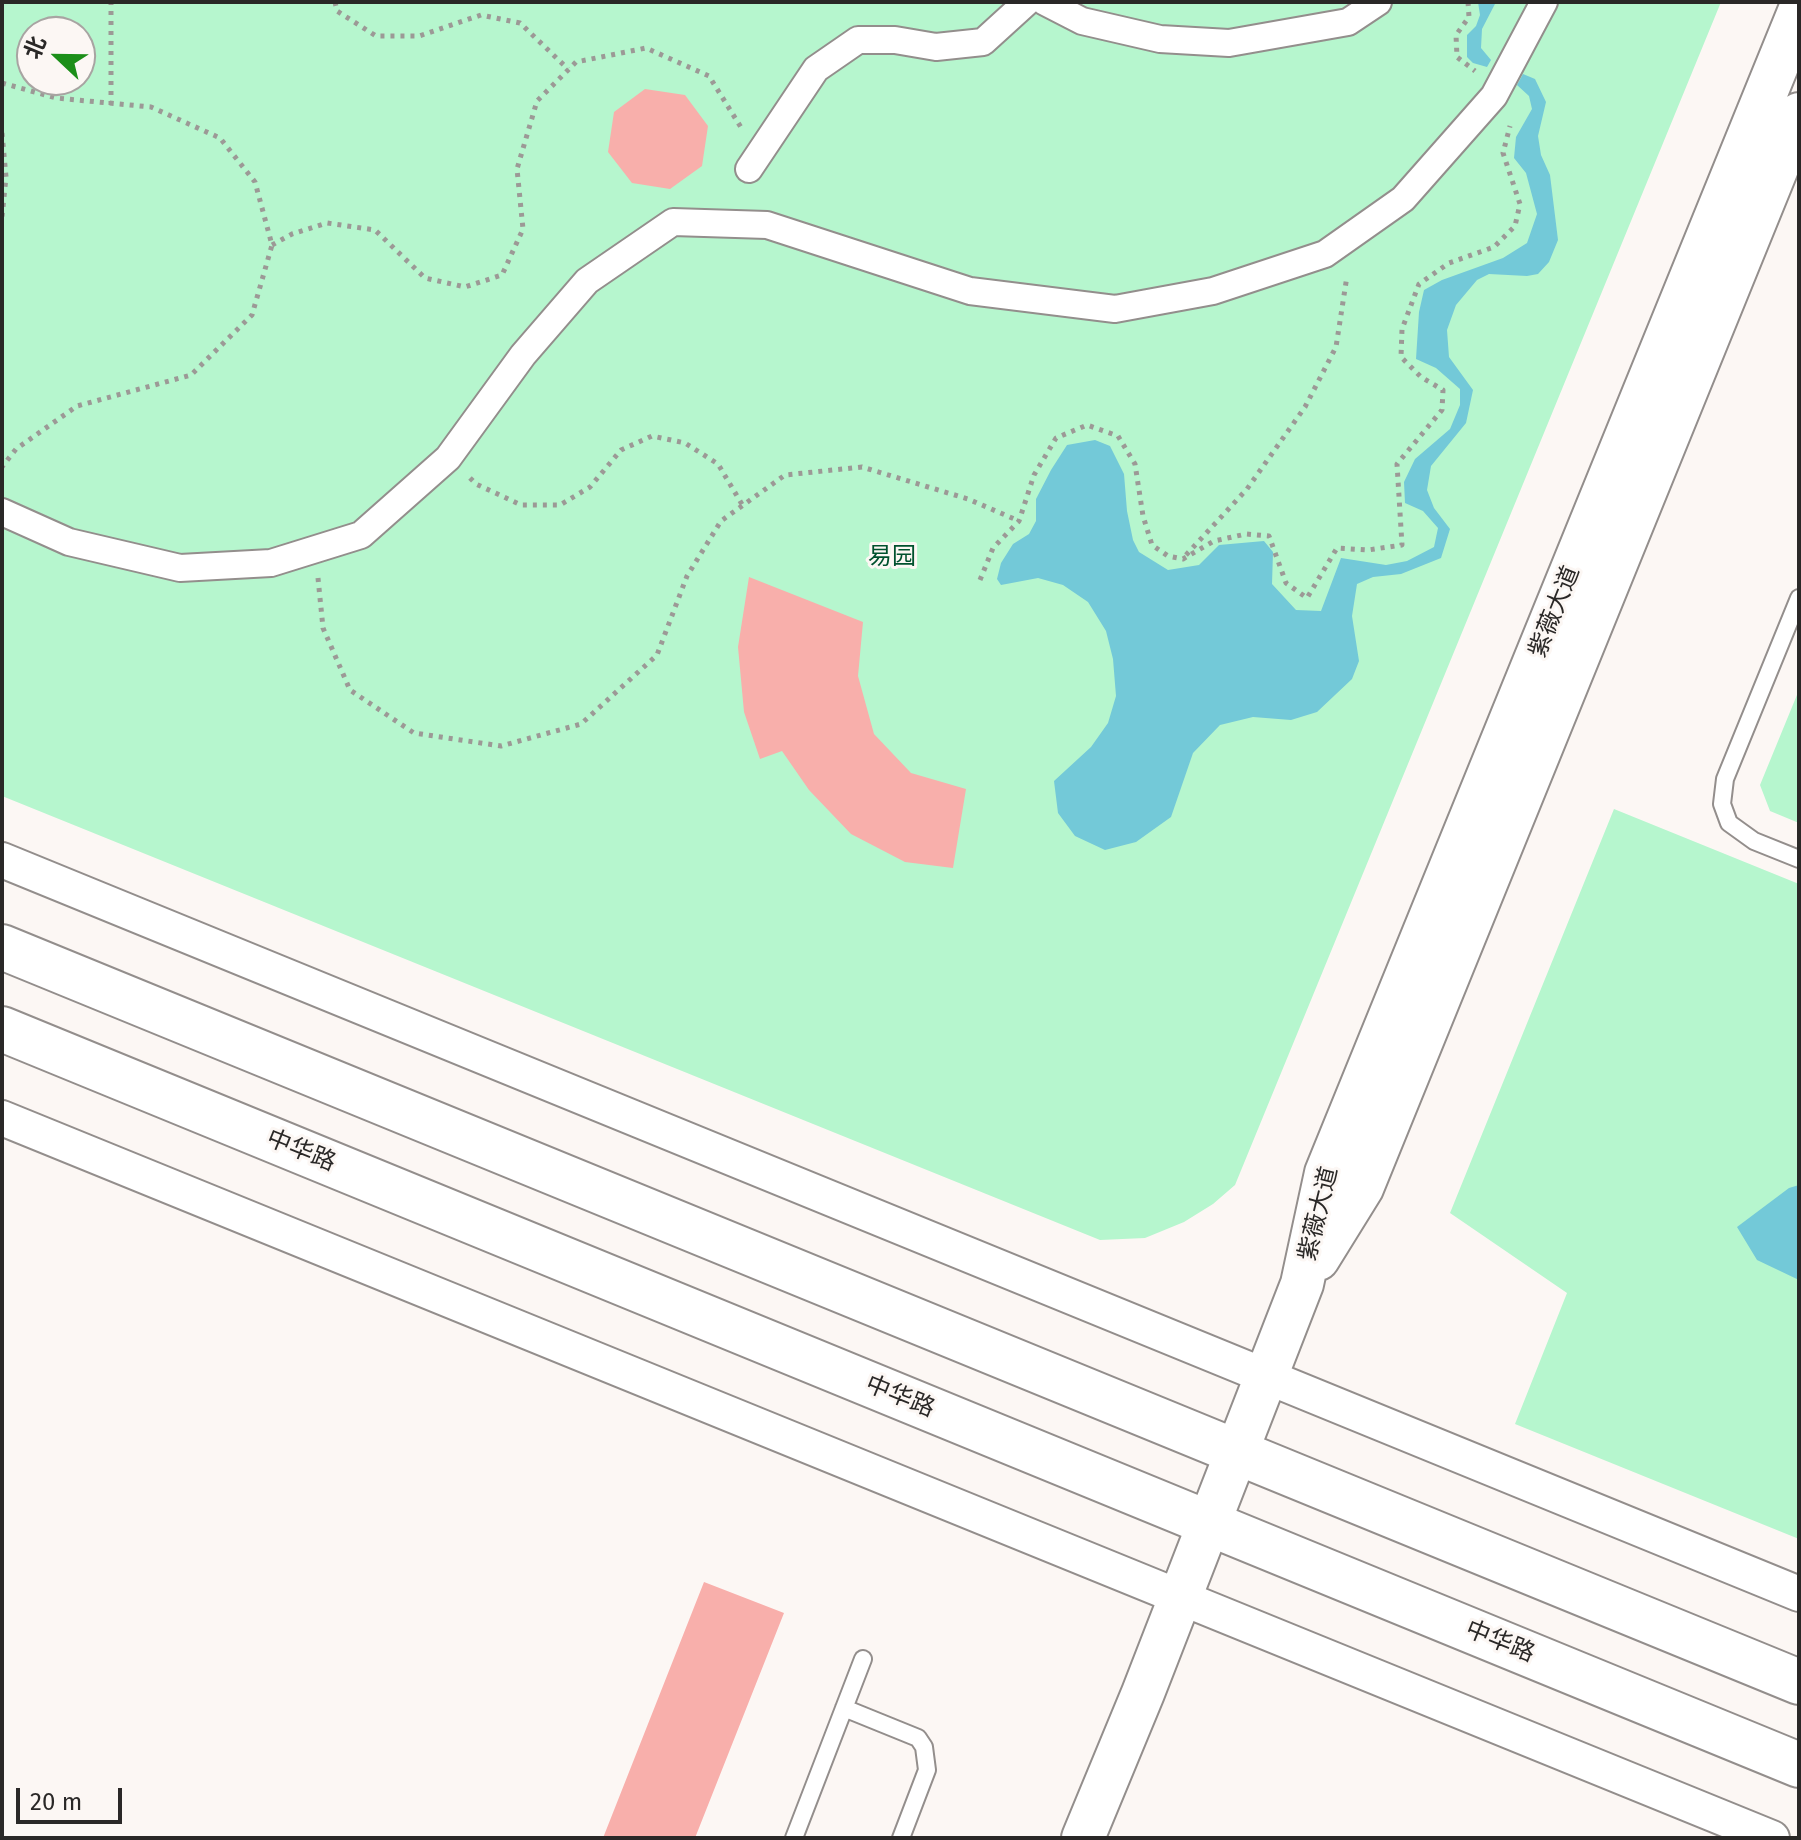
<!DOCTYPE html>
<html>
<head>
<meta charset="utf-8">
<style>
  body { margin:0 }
  #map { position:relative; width:1801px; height:1840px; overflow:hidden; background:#fcf7f4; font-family:"Fira Sans","Noto Sans SC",sans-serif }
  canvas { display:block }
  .frame { position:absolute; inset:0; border:4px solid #2a2827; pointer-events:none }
  .north { position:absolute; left:16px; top:16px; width:80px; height:80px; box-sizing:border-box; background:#fcf7f4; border:2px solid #a8a4a2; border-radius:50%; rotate:292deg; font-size:22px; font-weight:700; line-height:32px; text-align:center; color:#2a2827 }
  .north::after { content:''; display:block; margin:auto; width:28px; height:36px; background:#1c8f19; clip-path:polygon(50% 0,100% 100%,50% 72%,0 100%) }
  .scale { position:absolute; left:16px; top:1788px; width:106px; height:36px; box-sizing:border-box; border:4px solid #2a2827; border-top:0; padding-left:10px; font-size:24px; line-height:28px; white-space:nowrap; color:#2a2827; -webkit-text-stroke:6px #fcf7f4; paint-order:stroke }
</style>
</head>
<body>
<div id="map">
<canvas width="1801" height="1840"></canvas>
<div class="frame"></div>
<div class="north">北</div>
<div class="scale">20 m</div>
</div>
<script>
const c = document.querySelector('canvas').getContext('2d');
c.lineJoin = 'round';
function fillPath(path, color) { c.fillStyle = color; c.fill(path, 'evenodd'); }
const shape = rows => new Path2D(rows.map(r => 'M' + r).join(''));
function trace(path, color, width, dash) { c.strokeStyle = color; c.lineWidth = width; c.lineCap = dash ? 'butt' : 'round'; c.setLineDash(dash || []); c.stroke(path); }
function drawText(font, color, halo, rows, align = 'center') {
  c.font = font + ' "Fira Sans","Noto Sans SC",sans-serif'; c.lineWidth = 6; c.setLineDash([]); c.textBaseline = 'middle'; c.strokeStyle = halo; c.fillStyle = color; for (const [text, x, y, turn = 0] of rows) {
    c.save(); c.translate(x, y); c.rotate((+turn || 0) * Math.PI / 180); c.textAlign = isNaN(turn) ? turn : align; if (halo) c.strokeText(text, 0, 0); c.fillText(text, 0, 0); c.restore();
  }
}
const green = shape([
  [2,2,1721,2,1235,1185,1213,1204,1184,1222,1145,1238,1100,1240,2,796],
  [32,32,80,32,80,80,32,80],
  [1799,690,1799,823,1770,811,1760,785],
  [1614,809,1799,884,1799,1539,1515,1424,1567,1293,1450,1213]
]);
const water = shape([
  [1478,2,1496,2,1482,29,1481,48,1491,60,1487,67,1473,63,1467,57,1467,35,1476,26,1480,15],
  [1523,74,1535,79,1546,102,1538,136,1541,155,1550,175,1558,240,1549,262,1538,274,1527,276,1489,274,1477,280,1456,305,1447,330,1449,357,1473,390,1466,423,1431,466,1427,490,1434,508,1450,529,1441,558,1401,574,1373,577,1357,584,1352,616,1359,661,1352,679,1317,712,1291,720,1253,717,1220,725,1193,753,1171,817,1136,842,1105,850,1075,836,1058,813,1054,781,1091,747,1108,723,1116,696,1113,659,1106,631,1088,602,1063,585,1038,578,1001,585,997,579,1001,563,1013,544,1029,534,1036,521,1036,499,1051,470,1067,445,1095,440,1110,446,1124,474,1127,511,1133,540,1139,552,1168,570,1199,565,1219,545,1264,541,1273,552,1272,584,1296,610,1321,611,1341,558,1386,565,1407,561,1434,547,1438,528,1423,511,1405,503,1404,482,1415,459,1450,429,1460,405,1460,389,1436,368,1416,359,1419,312,1424,290,1442,280,1503,258,1527,243,1537,214,1526,173,1514,158,1516,137,1532,109,1529,96,1517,85],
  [1799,1185,1799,1280,1757,1260,1737,1227,1789,1188]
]);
const building = shape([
  [645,89,685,95,708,126,702,166,670,189,632,183,608,152,614,112],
  [749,577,863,622,858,676,874,734,911,773,966,789,953,868,905,862,851,834,809,790,782,751,760,759,744,712,738,647],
  [704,1582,784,1613,695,1838,603,1838]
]);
const path = shape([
  [335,2,337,11,376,36,419,36,481,15,520,23,568,69],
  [1468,2,1469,17,1456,35,1457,57,1475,71],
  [2,83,56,98,151,107,220,138,255,182,272,245,252,315,191,375,77,406,16,449,2,467],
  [111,105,111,2],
  [2,133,6,177,2,217],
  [272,245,292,234,327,223,375,230,425,278,465,287,502,275,523,229,517,169,537,101,576,62,646,48,709,76,742,129],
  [470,478,476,484,521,505,560,505,590,487,621,450,652,436,685,443,718,464,743,506],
  [1186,555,1247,489,1305,407,1336,347,1347,276],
  [318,578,323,628,350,690,414,733,501,746,581,724,657,655,687,576,721,521,785,475,862,467,968,499,1019,521],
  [980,580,993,548,1019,521,1034,475,1056,438,1087,425,1118,436,1135,464,1143,516,1152,545,1168,556,1183,559,1214,541,1246,534,1269,536,1286,583,1307,598,1337,548,1368,550,1402,545,1397,464,1442,410,1443,390,1421,377,1401,357,1402,329,1419,284,1449,263,1494,247,1515,226,1520,204,1503,153,1510,126]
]);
const service = shape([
  [1799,598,1725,779,1722,804,1729,823,1754,841,1799,859],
  [844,1708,918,1738,924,1747,927,1770,901,1838],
  [794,1838,863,1659]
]);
const pedestrian = shape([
  [1045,2,1082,21,1160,39,1229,43,1348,22,1378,2],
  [749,169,816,69,858,40,895,40,936,47,983,42,1027,2],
  [2,512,69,542,180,568,271,563,361,535,448,458,523,355,587,281,673,222,767,225,970,291,1115,309,1213,291,1325,254,1403,199,1494,96,1544,2]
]);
const minor = shape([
  [2,860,1799,1594],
  [2,1118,1772,1838]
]);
const tertiary = shape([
  [1318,1259,1362,1188,1799,114],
  [1083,1838,1143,1693,1302,1284,1326,1173,1799,12]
]);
const trunk = shape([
  [2,947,1799,1682],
  [2,1029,1799,1765]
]);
const parkNames = [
  ["易园",892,557]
];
const streetNames = [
  ["紫薇大道",1555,612,-68],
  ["中华路",301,1151,22],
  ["紫薇大道",1319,1214,-76],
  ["中华路",900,1397,22],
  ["中华路",1500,1642,22]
];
fillPath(green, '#b6f6ce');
fillPath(water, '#73c9d8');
fillPath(building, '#f8afab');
trace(service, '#938e8c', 20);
trace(pedestrian, '#938e8c', 30);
trace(minor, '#938e8c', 38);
trace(tertiary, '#938e8c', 46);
trace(trunk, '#938e8c', 48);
trace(path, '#9c9996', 5, [4, 6]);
trace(service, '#fff', 16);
trace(pedestrian, '#fff', 26);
trace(minor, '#fff', 34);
trace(tertiary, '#fff', 42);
trace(trunk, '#fff', 44);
drawText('24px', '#00512e', '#fcf7f4', parkNames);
drawText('24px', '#2a2827', '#fcf7f4', streetNames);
</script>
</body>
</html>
